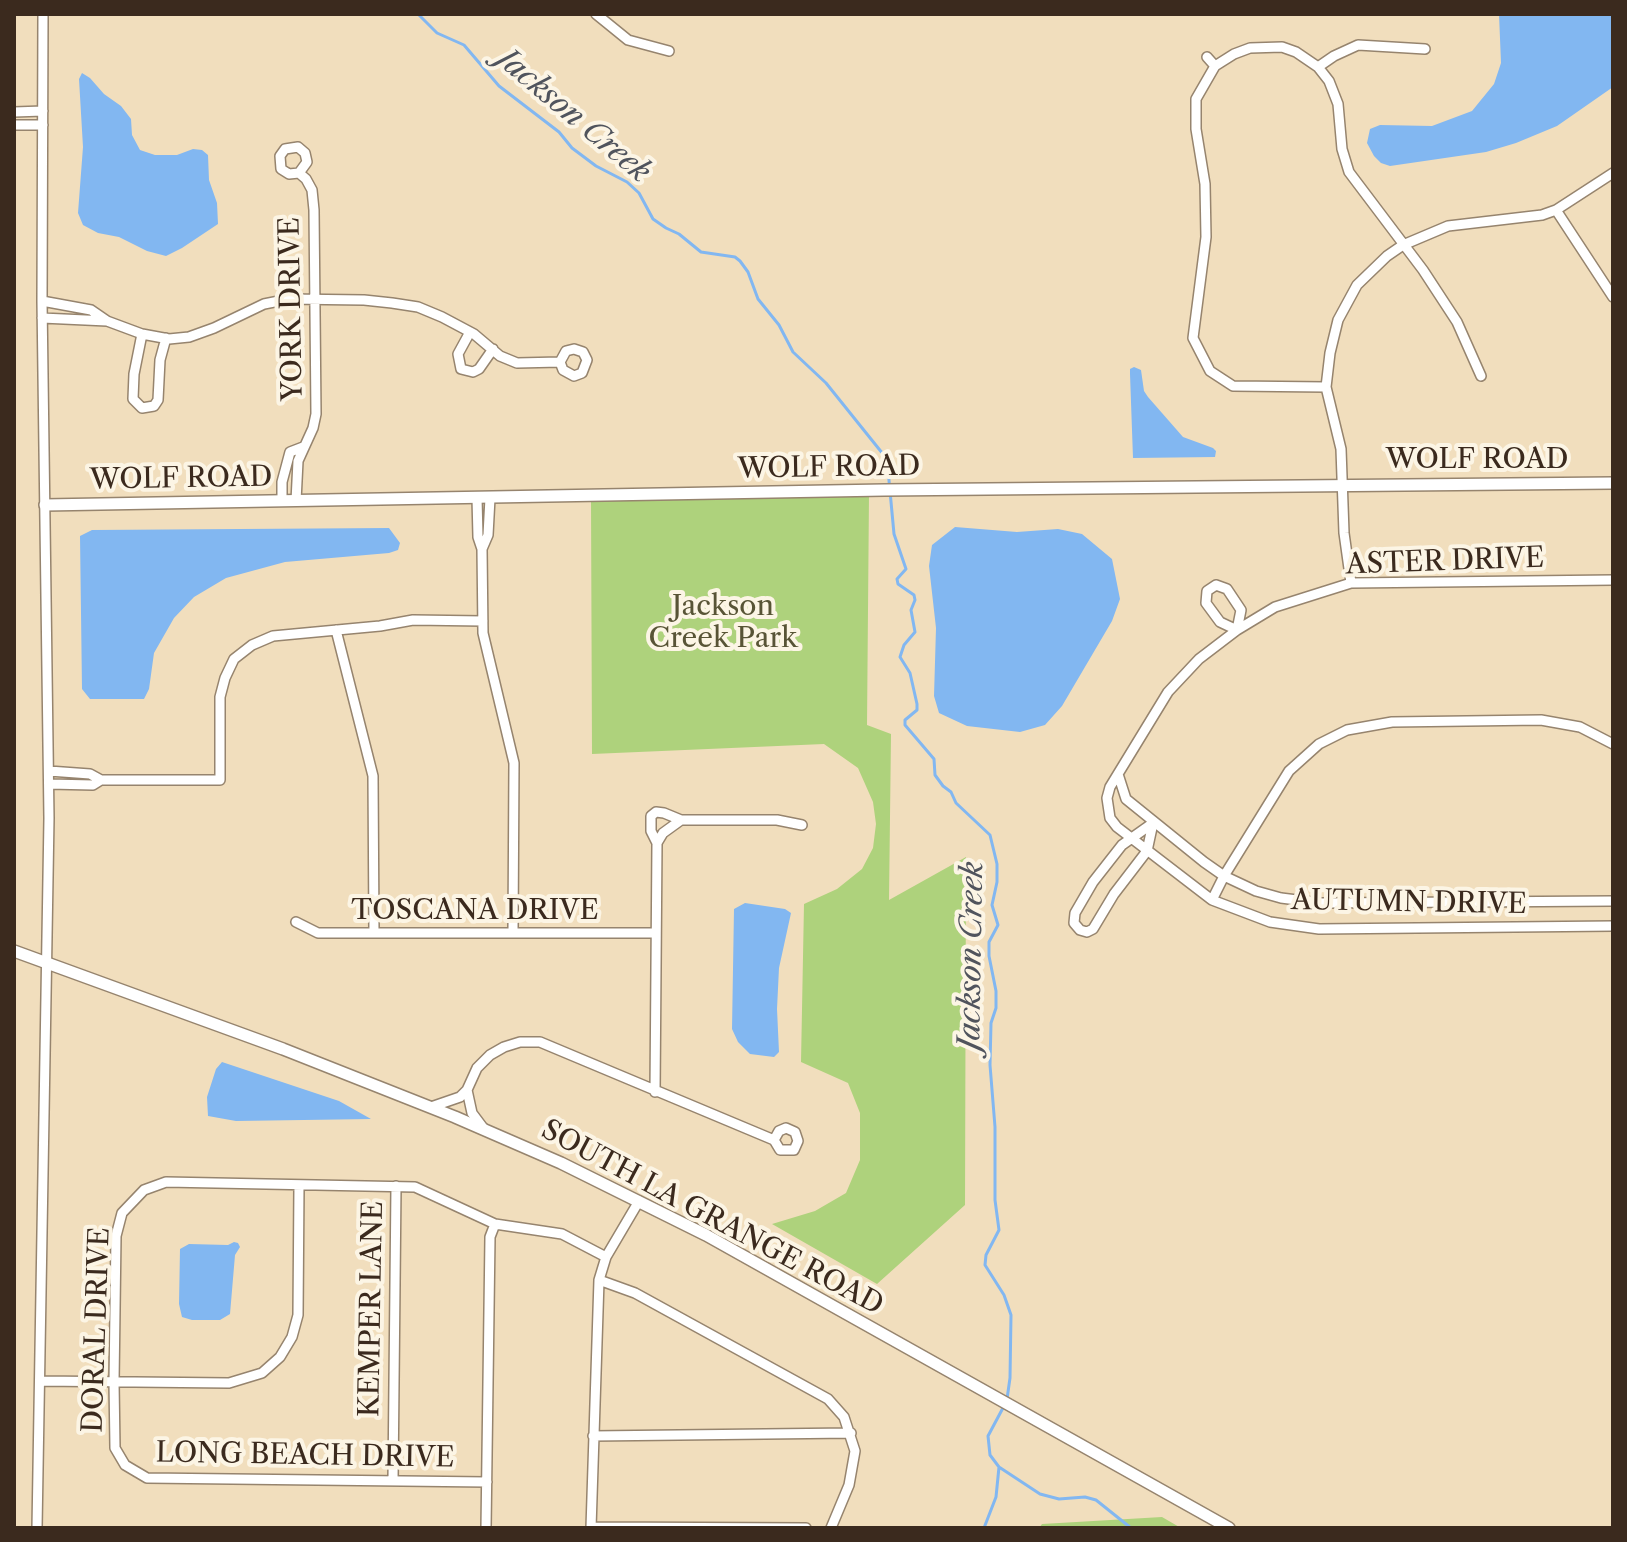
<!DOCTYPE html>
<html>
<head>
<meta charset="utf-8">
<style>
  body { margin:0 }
  #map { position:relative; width:1627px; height:1542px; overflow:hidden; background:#f1debd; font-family:"Libre Caslon Text",serif }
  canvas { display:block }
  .frame { position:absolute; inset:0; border:16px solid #3b2a1e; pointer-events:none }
</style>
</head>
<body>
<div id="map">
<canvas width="1627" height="1542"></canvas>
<div class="frame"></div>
</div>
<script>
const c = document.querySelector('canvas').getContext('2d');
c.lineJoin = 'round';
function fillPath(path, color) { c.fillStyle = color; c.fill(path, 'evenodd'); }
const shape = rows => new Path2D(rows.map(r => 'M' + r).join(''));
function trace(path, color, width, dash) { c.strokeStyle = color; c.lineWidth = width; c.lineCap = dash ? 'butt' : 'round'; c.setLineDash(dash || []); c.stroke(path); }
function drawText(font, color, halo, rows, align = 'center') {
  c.font = font + ' "Libre Caslon Text",serif'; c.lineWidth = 8; c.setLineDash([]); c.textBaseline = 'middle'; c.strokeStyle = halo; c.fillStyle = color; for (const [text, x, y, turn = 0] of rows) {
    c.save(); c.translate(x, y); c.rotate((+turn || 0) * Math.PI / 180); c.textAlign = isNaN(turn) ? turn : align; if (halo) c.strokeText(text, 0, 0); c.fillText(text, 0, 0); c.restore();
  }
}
const green = shape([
  [869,494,867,725,891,734,889,900,966,857,965,1205,877,1284,772,1224,815,1211,846,1193,860,1160,860,1113,848,1083,801,1062,804,904,837,889,862,869,873,848,876,824,873,802,858,768,824,744,592,754,591,501],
  [1162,1517,1181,1528,1039,1528,1042,1524]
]);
const water = shape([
  [1499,14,1613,14,1613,87,1557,126,1516,143,1486,152,1390,166,1381,163,1374,156,1367,143,1370,129,1380,125,1432,126,1472,111,1494,84,1501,63],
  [82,73,90,78,104,94,121,106,131,119,132,135,140,150,155,155,177,155,193,149,202,150,208,155,209,180,217,203,218,224,182,248,166,256,147,251,119,237,98,233,83,225,78,213,83,147,79,79],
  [1134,367,1141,370,1144,391,1148,397,1183,437,1213,448,1216,451,1215,457,1133,458,1130,374,1130,369],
  [955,527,1017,532,1058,529,1082,534,1112,559,1120,599,1112,621,1062,706,1045,725,1020,732,967,726,939,713,934,696,936,628,929,566,932,545],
  [389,528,400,543,398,550,389,553,285,562,226,578,194,597,174,618,154,653,149,689,144,699,90,699,82,689,80,536,92,530],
  [745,903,785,909,791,913,779,968,777,1009,779,1052,774,1057,750,1054,738,1042,732,1029,734,909],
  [222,1062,339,1101,371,1119,236,1121,208,1116,207,1097,216,1069],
  [234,1242,238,1243,240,1247,235,1255,230,1314,220,1320,192,1320,182,1317,179,1304,180,1249,189,1244,228,1245]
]);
const stream = shape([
  [418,14,437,33,464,45,499,86,559,132,572,148,596,166,627,182,639,193,653,219,666,228,679,234,701,252,735,257,740,261,748,272,758,299,779,325,793,352,826,383,887,459,894,534,906,569,897,579,898,584,914,595,915,600,911,610,915,632,904,645,900,657,910,673,917,704,917,710,905,720,905,725,934,759,935,775,943,786,951,792,956,803,990,835,997,864,997,882,992,905,998,925,989,942,989,956,996,991,996,1008,991,1023,990,1065,995,1127,995,1200,999,1230,986,1255,985,1265,1004,1295,1011,1315,1010,1378,1007,1399],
  [1004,1406,988,1436,990,1455,999,1467,1040,1494,1059,1499,1085,1497,1096,1500,1131,1528],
  [984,1528,996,1497,999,1467]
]);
const minor = shape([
  [596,14,628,40,669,51],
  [1207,57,1215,66],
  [1318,67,1334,56,1358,45,1425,49],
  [14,112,43,111],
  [14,125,43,125],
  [1556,210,1613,297],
  [42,301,91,310,107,321,142,334,169,339,189,337,214,328,264,304,289,299,364,300,392,303,418,307,442,317,474,334,500,356,517,363,560,362,563,370,574,376,582,373,587,360,583,352,574,349,566,351,560,362],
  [42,318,107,321],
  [470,332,458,354,461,369,473,372,479,369,493,349],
  [142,334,134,374,133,399,142,408,154,406,158,400,160,360,166,338],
  [1326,387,1233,386,1210,371,1193,338,1206,237,1205,184,1196,129,1196,99,1215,66,1234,54,1250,48,1282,47,1296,52,1318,67,1329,81,1338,104,1342,149,1349,172,1423,270,1457,322,1481,376],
  [477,498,478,537,482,549,483,633,514,763,513,933],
  [282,501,282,482,290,452,303,447],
  [296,501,298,461,313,428,316,414,314,210,312,190,306,179,299,173,307,162,305,153,298,147,285,149,280,156,281,169,289,174,299,173],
  [482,549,488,535,490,498],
  [1613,580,1351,583,1275,607,1237,630,1199,659,1168,692,1110,787,1107,798,1110,818,1117,827,1212,900,1270,922,1319,929,1613,926],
  [1351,583,1344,533,1341,449,1326,387,1330,353,1338,320,1357,285,1387,256,1403,245,1448,226,1542,215,1556,210,1613,173],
  [1216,585,1227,589,1241,610,1237,630,1220,622,1206,603,1207,591,1216,585],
  [336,630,373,776,374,933],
  [49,771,90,774,101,780],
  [1118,774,1126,799,1204,862,1224,876,1256,891,1281,898,1321,903,1613,901],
  [49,784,93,785,101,780,220,780,220,697,225,678,234,659,252,645,273,636,380,626,413,620,483,621],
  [1153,823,1147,851,1114,894,1093,929,1087,932,1080,930,1074,923,1075,913,1093,882,1122,845,1153,823],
  [657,843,651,831,651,816,656,812,664,813,681,820],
  [1212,900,1224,876,1289,771,1319,744,1347,730,1392,722,1541,720,1580,727,1613,744],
  [296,922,318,933,656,933],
  [467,1090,472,1113,484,1129],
  [655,1092,657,843,663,833,681,820,777,820,802,825],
  [431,1107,460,1097,467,1090,477,1068,490,1055,504,1047,520,1042,540,1042,774,1140,780,1150,794,1150,798,1141,795,1132,786,1128,779,1131,774,1140],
  [599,1280,635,1293,828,1399,844,1417,855,1451,849,1485,831,1528],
  [40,1381,229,1383,262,1373,280,1357,292,1337,298,1315,299,1185],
  [593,1436,851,1433],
  [393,1480,396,1186],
  [487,1482,147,1478,125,1465,115,1448,114,1382,116,1236,122,1213,144,1190,166,1182,415,1187,495,1224,562,1234,606,1257],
  [591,1527,806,1528],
  [37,1528,49,818,42,301,43,14],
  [486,1528,490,1237,495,1224],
  [591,1528,599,1280,606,1257,639,1201]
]);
const major = shape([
  [45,505,884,490,1613,483],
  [14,951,283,1049,455,1117,561,1163,706,1235,1229,1528]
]);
const streetNames = [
  ["YORK DRIVE",292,309,-91],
  ["WOLF ROAD",1477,460],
  ["WOLF ROAD",829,468,-1],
  ["WOLF ROAD",181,479,-1],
  ["ASTER DRIVE",1445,562,-2],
  ["AUTUMN DRIVE",1409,903,1],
  ["TOSCANA DRIVE",475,911],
  ["SOUTH LA GRANGE ROAD",712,1218,28],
  ["KEMPER LANE",372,1309,-89],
  ["DORAL DRIVE",97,1330,-88],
  ["LONG BEACH DRIVE",305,1456,1]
];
const parkNames = [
  ["Jackson",723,607],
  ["Creek Park",723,639]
];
const waterNames = [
  ["Jackson Creek",573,116,40],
  ["Jackson Creek",972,956,-89]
];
fillPath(green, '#aed27c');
fillPath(water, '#82b7f1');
trace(stream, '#82b7f1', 3);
trace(minor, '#96846e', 12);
trace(major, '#96846e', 14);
trace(minor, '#fff', 9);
trace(major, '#fff', 11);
drawText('28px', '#3b2a1e', '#fcf5e5', streetNames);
drawText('28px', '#585436', '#fcf5e5', parkNames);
drawText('italic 30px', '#50545d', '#fcf5e5', waterNames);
</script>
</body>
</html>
